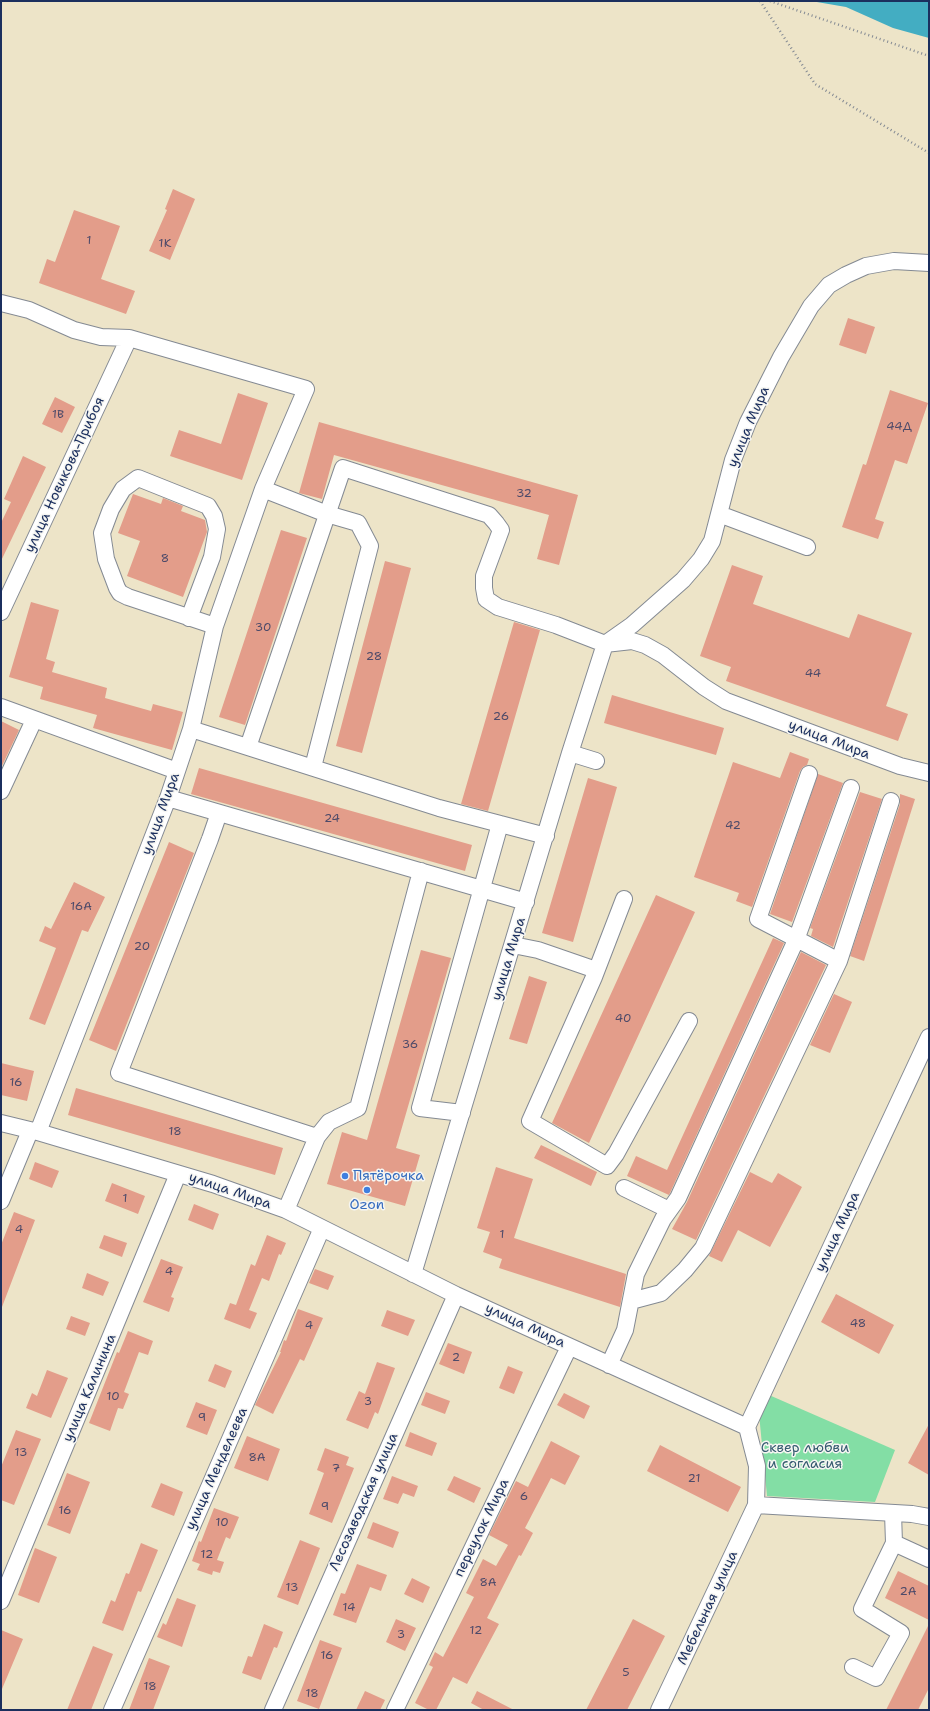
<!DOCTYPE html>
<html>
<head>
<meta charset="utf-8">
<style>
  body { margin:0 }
  #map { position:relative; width:930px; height:1711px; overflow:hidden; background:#ede4c8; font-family:"Shantell Sans",sans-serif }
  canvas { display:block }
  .frame { position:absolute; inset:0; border:2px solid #1b2f5e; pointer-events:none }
</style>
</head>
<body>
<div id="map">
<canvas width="930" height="1711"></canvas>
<div class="frame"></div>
</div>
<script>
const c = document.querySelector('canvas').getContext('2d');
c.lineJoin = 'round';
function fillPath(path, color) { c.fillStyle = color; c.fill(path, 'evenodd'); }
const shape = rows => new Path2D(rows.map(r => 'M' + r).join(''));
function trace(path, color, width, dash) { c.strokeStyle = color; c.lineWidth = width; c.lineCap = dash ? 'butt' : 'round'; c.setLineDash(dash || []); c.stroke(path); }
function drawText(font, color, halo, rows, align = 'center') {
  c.font = font + ' "Shantell Sans",sans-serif'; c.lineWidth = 3; c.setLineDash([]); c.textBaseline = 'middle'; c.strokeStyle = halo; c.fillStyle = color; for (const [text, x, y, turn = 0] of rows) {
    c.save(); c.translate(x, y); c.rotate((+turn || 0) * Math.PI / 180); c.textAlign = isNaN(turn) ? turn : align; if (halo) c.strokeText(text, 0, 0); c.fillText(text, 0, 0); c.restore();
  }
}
const green = shape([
  [769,1395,895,1450,875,1502,767,1496,759,1414]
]);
const water = shape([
  [811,1,929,1,929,38,893,28,846,7]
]);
const building = shape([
  [173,189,195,199,170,260,149,251,167,210,165,209],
  [74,210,120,226,101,279,135,291,126,314,39,283,47,259,55,262],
  [848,318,875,327,866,354,839,345],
  [890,390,928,403,907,464,895,460,875,519,884,522,878,539,842,527,863,464,866,465],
  [238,393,268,403,242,480,170,456,179,430,221,444],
  [55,397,75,407,62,433,42,424],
  [319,422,578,495,559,565,537,559,549,515,334,455,322,499,299,493],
  [23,456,46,467,1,561,1,523,11,502,4,499],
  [133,494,161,504,163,498,183,506,181,511,205,520,207,532,183,597,127,576,140,541,118,533],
  [281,530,307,538,245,725,219,717],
  [385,561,411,568,362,753,336,746],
  [732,565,763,576,753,604,849,638,858,614,912,633,886,706,908,714,898,741,726,681,731,667,700,656],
  [31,602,59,610,46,659,55,662,52,672,107,688,105,698,151,711,153,704,183,712,172,750,93,728,97,715,40,699,43,687,9,677],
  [514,622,540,630,488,811,461,804],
  [612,695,724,728,716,755,604,723],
  [1,721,19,730,1,768],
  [790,752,809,759,807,765,803,767,800,771,752,907,736,901,739,893,694,877,733,762,780,778],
  [199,768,472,845,465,871,191,794],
  [818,774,843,783,792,922,770,914],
  [588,778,617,787,573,942,542,933],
  [860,792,882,799,833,947,811,936,813,929,810,928],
  [900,794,915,799,864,961,850,956,900,804],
  [169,842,194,853,116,1051,89,1040],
  [74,882,105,897,88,932,82,930,45,1025,29,1019,56,948,39,941,45,926,51,929],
  [656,895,695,912,589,1143,552,1123],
  [773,938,784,943,670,1193,669,1195,627,1176,636,1156,667,1170],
  [421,950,451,958,396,1148,420,1155,405,1206,327,1184,342,1132,367,1140],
  [801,952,826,965,696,1240,672,1229,687,1202],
  [529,976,547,982,527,1044,509,1039],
  [834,994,852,1002,830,1053,810,1045],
  [1,1063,34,1071,27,1101,1,1095],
  [76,1088,283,1148,275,1175,68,1115],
  [541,1145,597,1172,591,1186,534,1158],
  [35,1162,59,1171,52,1188,29,1179],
  [496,1167,533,1179,514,1238,626,1274,620,1307,499,1268,502,1259,483,1252,490,1232,477,1228],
  [750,1172,772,1183,778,1173,802,1187,770,1247,738,1230,722,1262,709,1256],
  [112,1183,145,1196,138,1214,105,1201],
  [194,1204,219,1214,213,1230,188,1220],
  [14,1212,35,1220,2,1307,1,1245],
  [104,1235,127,1243,122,1257,99,1248],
  [267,1235,286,1243,281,1255,279,1254,269,1281,262,1278,249,1310,257,1313,250,1329,224,1319,230,1303,236,1305,251,1264,255,1266],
  [161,1259,183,1267,171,1297,174,1298,169,1312,143,1302],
  [315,1269,334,1276,328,1290,309,1283],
  [87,1273,109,1282,103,1296,82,1288],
  [836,1294,894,1325,879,1354,821,1322],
  [298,1309,323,1318,304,1361,300,1359,273,1414,255,1405,281,1352,280,1352,284,1340,286,1341],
  [387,1310,415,1320,408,1336,381,1326],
  [71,1316,90,1323,85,1336,66,1329],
  [128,1331,153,1341,148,1355,139,1352,124,1392,129,1394,123,1409,118,1408,110,1431,89,1423,117,1352,119,1353],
  [448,1343,472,1352,464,1374,439,1364],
  [377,1362,395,1368,378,1414,375,1412,368,1429,346,1420,359,1391,365,1394],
  [215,1364,232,1371,225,1388,208,1381],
  [508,1366,523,1372,514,1394,499,1388],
  [47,1370,68,1378,51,1418,26,1408,32,1393,37,1396],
  [426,1392,450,1401,445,1414,421,1405],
  [564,1393,590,1406,584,1419,557,1405],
  [196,1402,217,1410,207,1435,186,1427],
  [929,1424,929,1475,908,1463],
  [16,1430,41,1439,14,1505,1,1500,1,1467],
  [410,1432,437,1443,432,1456,405,1446],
  [247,1436,280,1449,268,1481,234,1468],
  [551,1441,580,1456,565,1485,551,1478,525,1528,533,1533,521,1556,519,1555,487,1618,499,1624,467,1684,453,1677,436,1710,429,1710,415,1703,433,1667,429,1665,435,1652,443,1657,474,1597,466,1593,483,1559,496,1566,508,1545,489,1535,516,1481,528,1487],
  [660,1445,741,1487,728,1512,647,1471],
  [325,1448,349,1457,346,1465,354,1468,332,1523,309,1514,324,1473,317,1470],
  [67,1473,90,1482,70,1534,47,1525],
  [392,1476,418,1486,414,1497,403,1493,398,1504,383,1499],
  [454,1476,481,1488,474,1503,447,1490],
  [161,1483,183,1492,174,1516,151,1507],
  [214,1508,239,1517,230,1539,226,1537,217,1560,224,1562,220,1573,213,1571,212,1575,197,1570,200,1564,192,1561,199,1541,201,1542],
  [373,1522,399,1532,393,1548,367,1538],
  [300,1540,320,1548,298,1605,277,1597],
  [141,1543,158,1550,141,1592,138,1591,123,1631,102,1623,111,1600,115,1602,126,1573,129,1574],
  [35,1548,57,1557,39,1603,18,1595],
  [357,1564,387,1575,381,1591,370,1587,356,1623,333,1615,341,1593,345,1594],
  [898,1571,929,1586,929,1620,885,1598],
  [412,1578,430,1587,423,1603,404,1594],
  [177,1598,196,1605,182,1647,157,1637,163,1623,166,1625],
  [396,1619,416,1628,405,1651,386,1642],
  [633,1619,665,1636,627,1710,586,1710],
  [264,1624,283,1632,277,1648,274,1647,261,1680,242,1673,248,1656,252,1657],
  [929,1624,929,1688,918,1710,886,1710],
  [1,1630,23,1639,2,1689,1,1689],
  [320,1640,342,1648,319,1709,297,1701],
  [93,1646,113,1654,91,1710,67,1710],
  [149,1658,170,1666,153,1710,129,1710],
  [365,1691,385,1700,380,1710,356,1710],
  [477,1691,514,1710,484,1710,471,1703]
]);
const path = shape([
  [760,1,815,84,929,153],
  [770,1,929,56]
]);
const minor = shape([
  [1,303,29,310,74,330,101,337,129,338,306,389,263,489,215,626,191,729,168,798,38,1132],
  [263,489,327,514,358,523,370,546,313,767],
  [719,514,807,547],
  [1,612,129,338],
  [189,618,212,557,217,529,214,516,208,506,138,478,123,489,111,509,102,533,106,559,117,588,120,593,128,597,215,626],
  [1,707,177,771],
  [191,729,439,808,546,836],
  [248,747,343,468,489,515,496,523,501,530,484,576,484,588,486,599,498,607,556,625,605,644,632,641,645,645,663,655,704,687,726,701,900,766,929,773],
  [570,753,596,761],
  [809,774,758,919,839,961,891,801],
  [1,791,34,720],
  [168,798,526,902],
  [219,813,210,839,119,1073,317,1137,286,1210],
  [624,899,594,977,530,1121,607,1166,616,1154,689,1021],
  [513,945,538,950,596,970],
  [462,1113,420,1108,500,824],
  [1,1123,38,1132,213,1184,286,1210,456,1295,747,1427,757,1466,756,1505,912,1514,929,1517],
  [317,1137,329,1122,358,1108,421,871],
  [624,1188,669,1210],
  [1,1201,30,1131],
  [413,1274,570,753,605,644,632,625,683,580,701,559,712,541,733,460,748,422,781,357,811,306,829,285,846,275,866,266,894,261,929,263],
  [631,1301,661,1293,685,1270,703,1248,839,961],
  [609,1365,625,1330,636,1274,663,1219,678,1198,796,940,851,788],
  [747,1427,929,1037],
  [894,1543,929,1559],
  [1,1601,178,1174],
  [853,1667,876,1678,901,1633,862,1609,894,1543,893,1513],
  [112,1710,322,1228],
  [273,1710,456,1295],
  [395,1710,569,1347],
  [659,1710,756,1505]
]);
const markers = [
  [345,1176,4,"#3f7fe0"],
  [367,1190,4,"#3f7fe0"]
];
const numberNames = [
  ["1",89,241],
  ["1К",165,244],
  ["1В",58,415],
  ["44Д",899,427],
  ["32",524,494],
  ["8",165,559],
  ["30",263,628],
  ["28",374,657],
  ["44",813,674],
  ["26",501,717],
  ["24",332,819],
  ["42",733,826],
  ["16А",81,907],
  ["20",142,947],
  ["40",623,1019],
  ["36",410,1045],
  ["16",16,1083],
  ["18",175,1132],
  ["1",125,1199],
  ["4",19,1230],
  ["1",502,1235],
  ["4",169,1272],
  ["48",858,1324],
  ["4",309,1326],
  ["2",456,1358],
  ["10",113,1397],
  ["3",368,1402],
  ["9",202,1418],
  ["13",21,1453],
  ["8А",257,1458],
  ["7",336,1469],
  ["21",694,1479],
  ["6",524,1497],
  ["9",325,1507],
  ["16",65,1511],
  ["10",222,1523],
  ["12",207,1555],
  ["8А",488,1583],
  ["13",292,1588],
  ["2А",908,1592],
  ["14",349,1608],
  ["12",476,1631],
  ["3",401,1635],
  ["16",327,1656],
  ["5",626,1673],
  ["18",150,1687],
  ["18",312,1694]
];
const streetNames = [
  ["улица Мира",749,427,-67],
  ["улица Новикова-Прибоя",65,475,-65],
  ["улица Мира",829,740,21],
  ["улица Мира",161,814,-70],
  ["улица Мира",509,959,-73],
  ["улица Мира",230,1191,19],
  ["улица Мира",838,1232,-65],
  ["улица Мира",525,1326,25],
  ["улица Калинина",90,1388,-67],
  ["улица Менделеева",217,1469,-66],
  ["Лесозаводская улица",364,1502,-66],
  ["переулок Мира",482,1528,-64],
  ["Мебельная улица",708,1608,-65]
];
const shopNames = [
  ["Пятёрочка",353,1176],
  ["Ozon",367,1205,"center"]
];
const parkNames = [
  ["Сквер любви",805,1448],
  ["и согласия",805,1464]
];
fillPath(green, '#83dea5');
fillPath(water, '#43adc2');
fillPath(building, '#e39d8a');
trace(minor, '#848a93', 18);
trace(path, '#848a93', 2.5, [1, 3]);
trace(minor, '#fff', 16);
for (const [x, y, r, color] of markers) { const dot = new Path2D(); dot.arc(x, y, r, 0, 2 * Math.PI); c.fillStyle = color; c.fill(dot); trace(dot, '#f6f6f2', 1.5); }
drawText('12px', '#4d4a69', null, numberNames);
drawText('14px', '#1b2f5e', '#f6f6f2', streetNames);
drawText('14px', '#366cbe', '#f6f6f2', shopNames, 'left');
drawText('14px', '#355b70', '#f6f6f2', parkNames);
</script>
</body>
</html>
